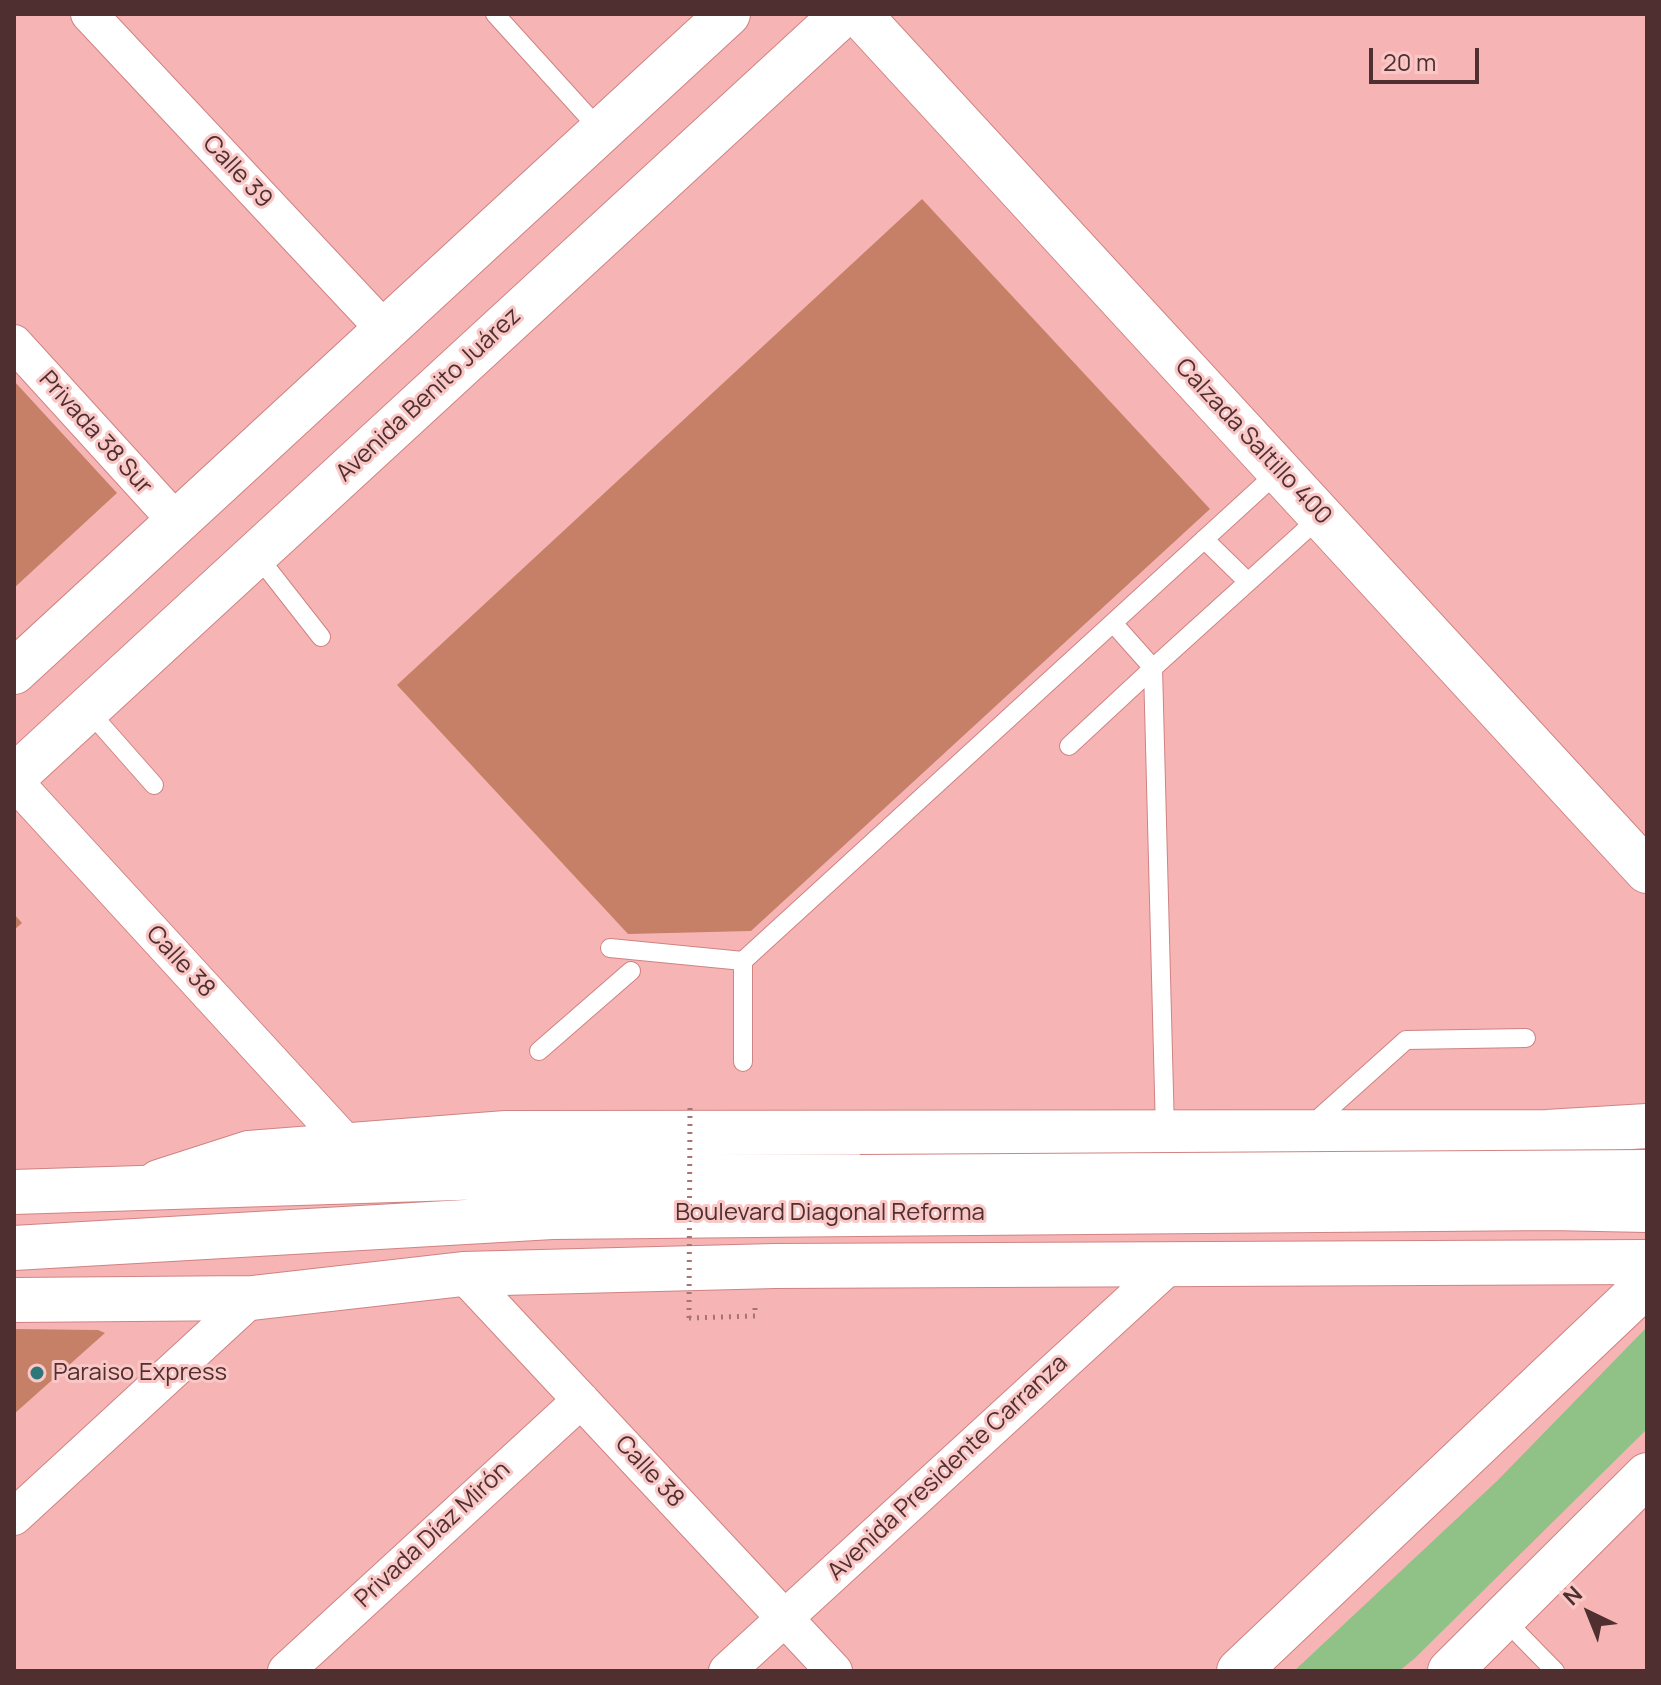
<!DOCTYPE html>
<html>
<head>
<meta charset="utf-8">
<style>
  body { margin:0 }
  #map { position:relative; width:1661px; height:1685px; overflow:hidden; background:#f6b5b4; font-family:Manrope,sans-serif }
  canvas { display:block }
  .frame { position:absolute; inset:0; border:16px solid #4f2f2f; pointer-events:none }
  .north { position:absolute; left:1549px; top:1573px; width:80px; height:80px; -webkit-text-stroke:6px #f9c7c6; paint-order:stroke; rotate:317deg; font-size:22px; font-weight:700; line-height:32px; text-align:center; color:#4f2f2f }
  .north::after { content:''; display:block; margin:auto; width:28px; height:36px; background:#4f2f2f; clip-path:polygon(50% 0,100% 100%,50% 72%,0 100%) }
  .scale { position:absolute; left:1369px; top:48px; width:110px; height:36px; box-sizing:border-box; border:4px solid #4f2f2f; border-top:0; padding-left:10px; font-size:24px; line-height:28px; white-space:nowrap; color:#4f2f2f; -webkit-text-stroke:6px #f9c7c6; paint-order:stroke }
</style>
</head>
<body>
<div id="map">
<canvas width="1661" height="1685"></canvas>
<div class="frame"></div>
<div class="north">N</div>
<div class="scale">20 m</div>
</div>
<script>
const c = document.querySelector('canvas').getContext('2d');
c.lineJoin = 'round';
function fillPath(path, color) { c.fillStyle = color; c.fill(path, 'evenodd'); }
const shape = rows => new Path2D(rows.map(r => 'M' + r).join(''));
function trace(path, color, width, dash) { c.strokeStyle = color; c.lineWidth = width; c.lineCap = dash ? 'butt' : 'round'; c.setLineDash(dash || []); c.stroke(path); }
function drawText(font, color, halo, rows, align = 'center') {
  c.font = font + ' Manrope,sans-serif'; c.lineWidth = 6; c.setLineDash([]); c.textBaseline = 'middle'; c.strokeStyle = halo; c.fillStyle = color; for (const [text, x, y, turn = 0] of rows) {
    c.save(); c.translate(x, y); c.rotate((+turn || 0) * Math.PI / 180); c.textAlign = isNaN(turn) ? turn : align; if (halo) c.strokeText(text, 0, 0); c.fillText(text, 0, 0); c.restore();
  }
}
const green = shape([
  [1647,1327,1647,1429,1414,1659,1399,1671,1294,1671,1497,1481]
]);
const building = shape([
  [922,199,1210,509,751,931,628,934,397,685],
  [14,381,117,493,14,588],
  [14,914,22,923,14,930],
  [14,1329,98,1330,105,1333,14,1414]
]);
const path = shape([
  [689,1318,755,1316,755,1306]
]);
const service = shape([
  [495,14,601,131],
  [1204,539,1248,582],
  [256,554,321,637],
  [87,709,154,785],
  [1069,746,1153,668,1113,623],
  [610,948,743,961,1279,471],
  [539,1051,631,971],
  [743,1062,743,961],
  [1309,1127,1406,1040,1526,1038],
  [1165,1131,1153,668,1320,517],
  [1504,1619,1555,1671]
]);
const minor = shape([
  [89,14,385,330],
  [14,343,177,522],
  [14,781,346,1143],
  [463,1274,834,1671],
  [14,1517,252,1298],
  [286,1671,581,1400],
  [727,1671,1169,1266]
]);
const tertiary = shape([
  [859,14,1647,871],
  [159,1182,249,1153,506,1133,1547,1132,1647,1126],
  [14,1300,252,1298,463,1274,775,1266,1647,1262]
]);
const primary = shape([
  [14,672,728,14],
  [14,777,843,14],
  [14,1192,551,1175,860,1177],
  [14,1248,552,1217,859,1214],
  [1239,1671,1647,1284],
  [1450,1671,1647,1475]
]);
const pathBridge = shape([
  [689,1318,690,1108]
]);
const primaryBridge = shape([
  [860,1177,1647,1172],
  [859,1214,1551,1208,1647,1210]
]);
const markers = [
  [37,1373,8,"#2d777b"]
];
const streetNames = [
  ["Calle 39",237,172,47],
  ["Avenida Benito Juárez",429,395,-43],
  ["Privada 38 Sur",95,433,48],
  ["Calzada Saltillo 400",1253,442,47],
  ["Calle 38",180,962,47],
  ["Boulevard Diagonal Reforma",830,1213],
  ["Avenida Presidente Carranza",948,1468,-43],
  ["Calle 38",649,1472,47],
  ["Privada Díaz Mirón",433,1535,-43]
];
const poiNames = [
  ["Paraiso Express",53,1373]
];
fillPath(green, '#90c186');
fillPath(building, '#c68067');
trace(service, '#cf8382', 20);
trace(minor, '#cf8382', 38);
trace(tertiary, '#cf8382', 46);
trace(primary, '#cf8382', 46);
trace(path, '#a57473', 5, [2, 6]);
trace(service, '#fff', 18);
trace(minor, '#fff', 36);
trace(tertiary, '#fff', 44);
trace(primary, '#fff', 44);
trace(primaryBridge, '#cf8382', 46, []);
trace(pathBridge, '#a57473', 5, [2, 6]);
trace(primaryBridge, '#fff', 44);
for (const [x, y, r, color] of markers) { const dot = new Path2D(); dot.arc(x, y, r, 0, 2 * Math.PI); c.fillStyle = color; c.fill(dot); trace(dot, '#f9c7c6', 3); }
drawText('24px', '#4f2f2f', '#f9c7c6', streetNames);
drawText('24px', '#4f2f2f', '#f9c7c6', poiNames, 'left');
</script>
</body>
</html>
